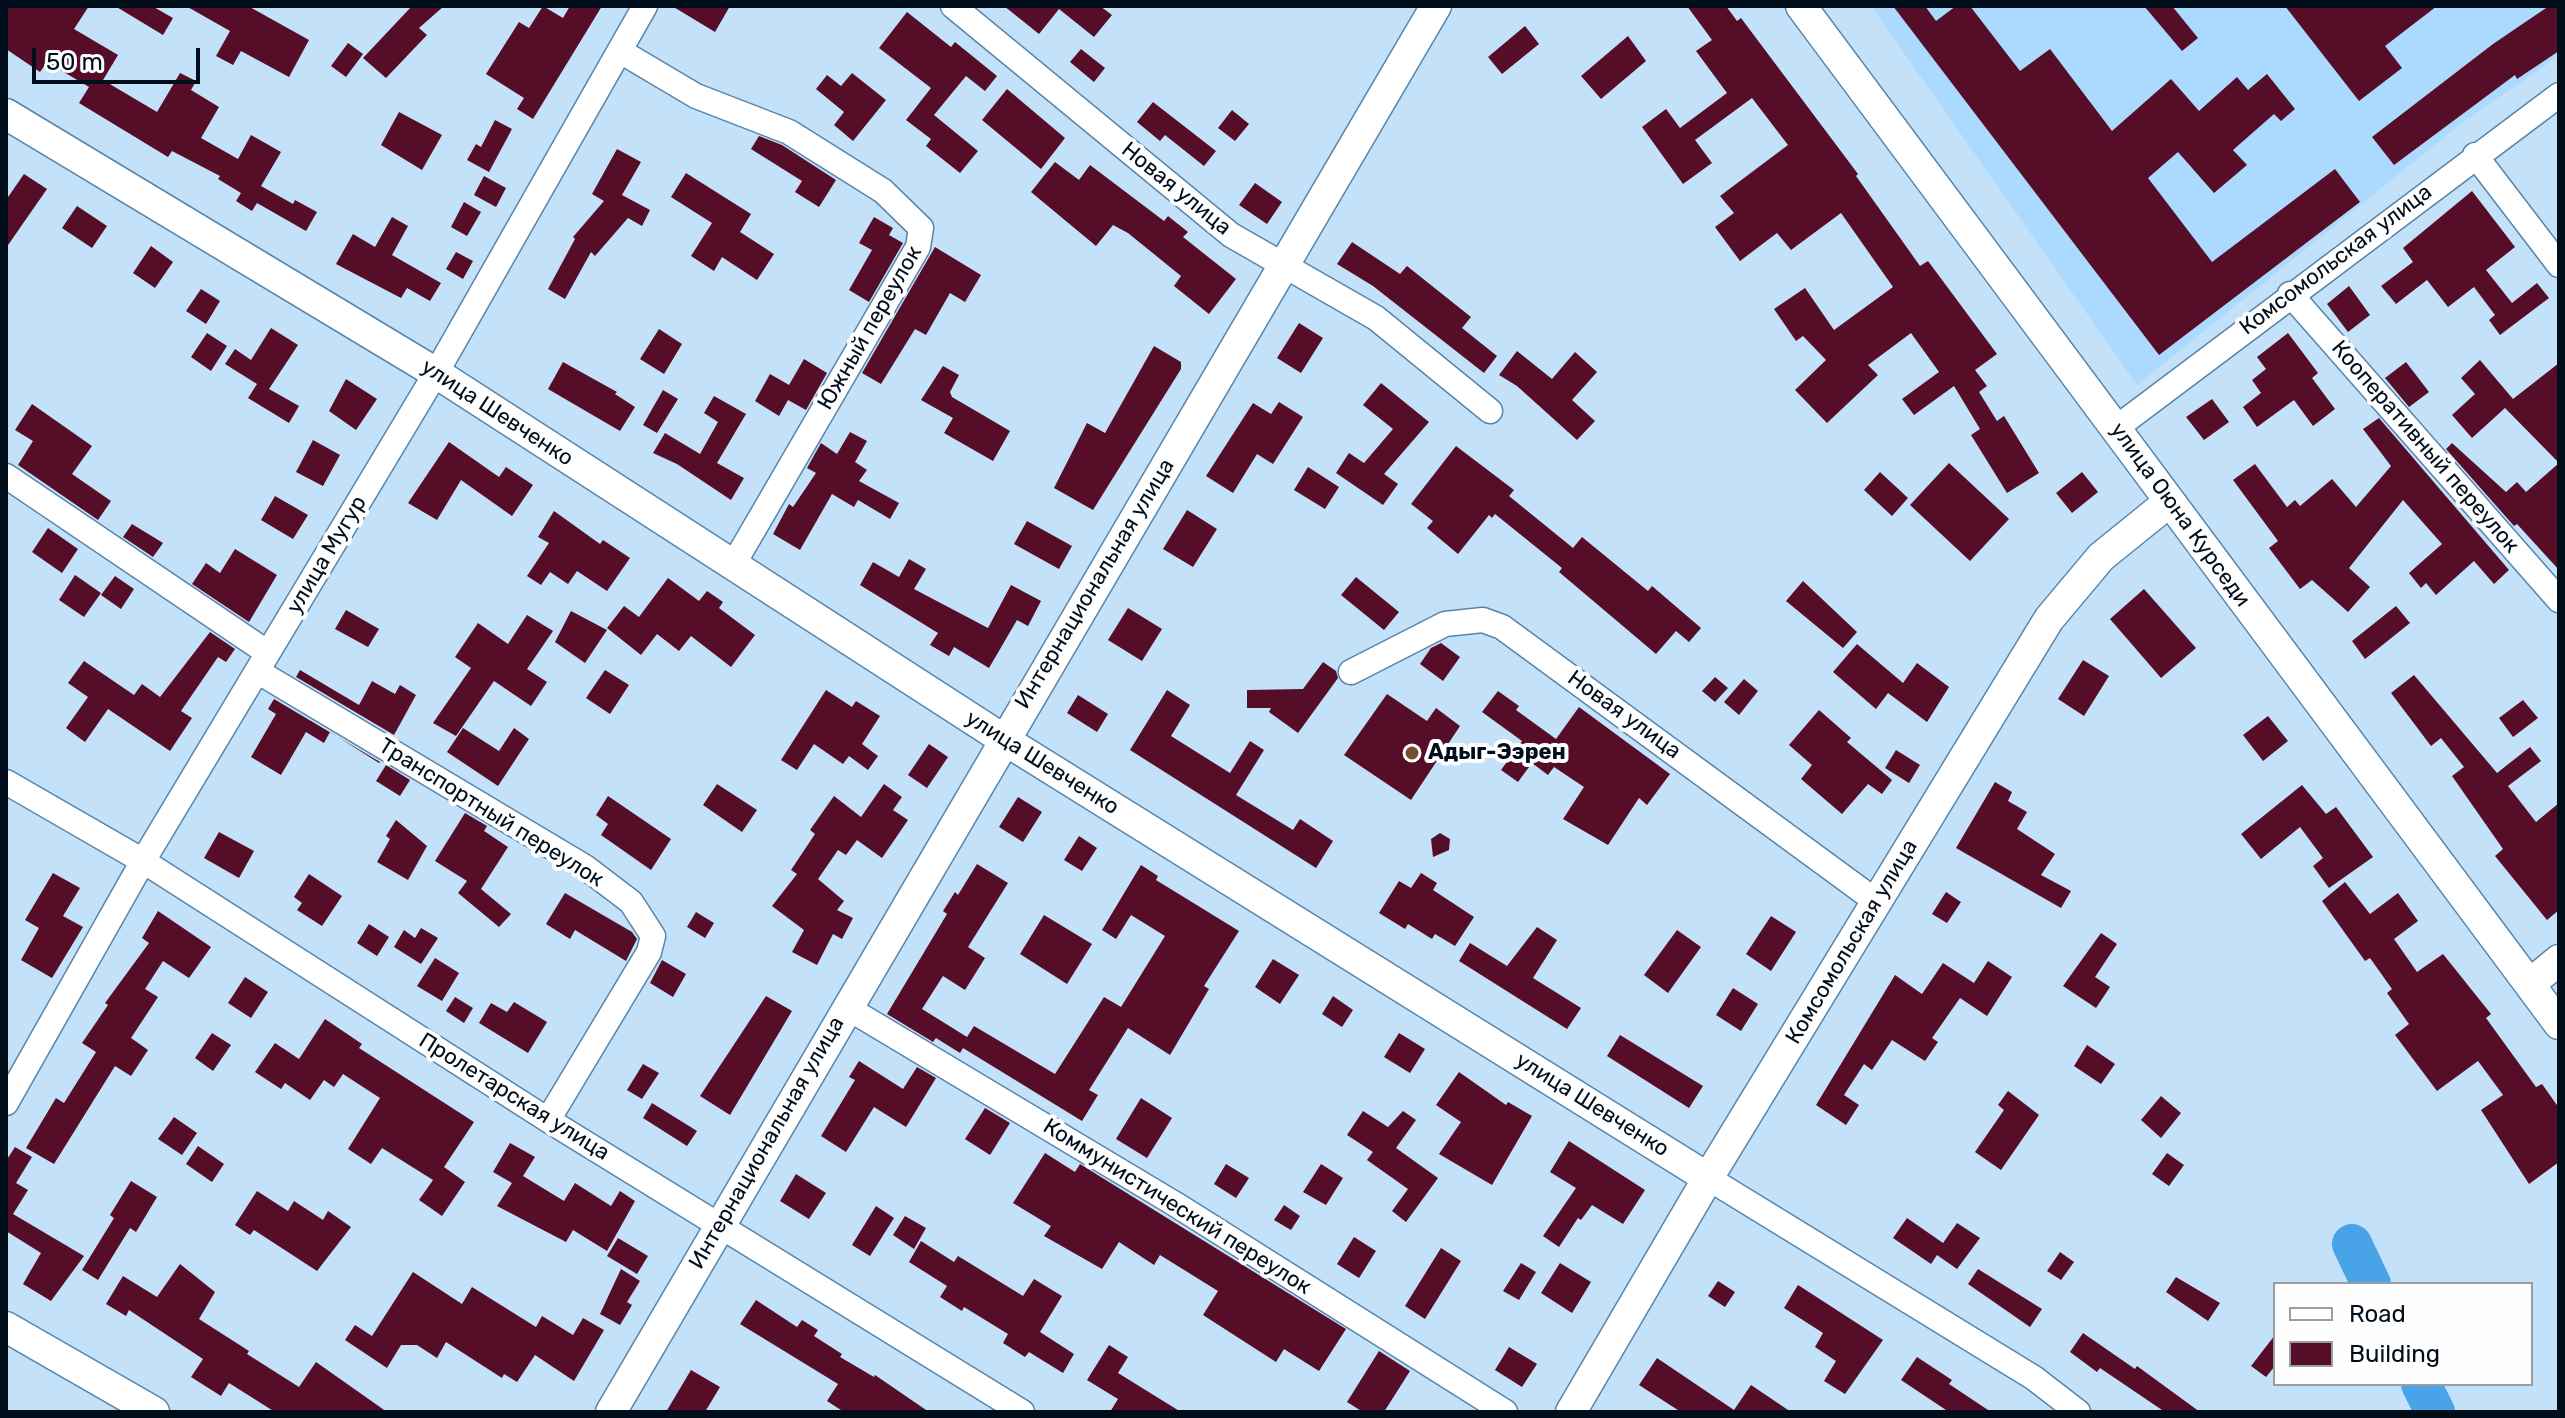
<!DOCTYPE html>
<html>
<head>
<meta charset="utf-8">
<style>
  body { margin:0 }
  #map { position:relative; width:2565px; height:1418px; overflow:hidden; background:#c4e1fa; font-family:Rubik,sans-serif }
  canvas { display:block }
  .frame { position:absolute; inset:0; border:8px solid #000e1c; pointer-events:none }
  .legend { position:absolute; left:2273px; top:1282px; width:260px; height:104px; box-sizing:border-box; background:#fefefe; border:2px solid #989ea4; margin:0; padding:10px 14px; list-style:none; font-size:24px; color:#000e1c }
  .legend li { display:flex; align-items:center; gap:16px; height:40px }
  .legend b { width:40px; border:2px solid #989ea4 }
  .scale { position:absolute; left:32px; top:48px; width:168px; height:36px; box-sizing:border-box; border:4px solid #000e1c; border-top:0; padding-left:10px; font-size:24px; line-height:28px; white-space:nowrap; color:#000e1c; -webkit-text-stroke:6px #fefefe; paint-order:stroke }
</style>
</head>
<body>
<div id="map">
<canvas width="2565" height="1418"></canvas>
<div class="frame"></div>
<ul class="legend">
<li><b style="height:10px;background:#fff"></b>Road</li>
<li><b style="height:22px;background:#560d28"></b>Building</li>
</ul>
<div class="scale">50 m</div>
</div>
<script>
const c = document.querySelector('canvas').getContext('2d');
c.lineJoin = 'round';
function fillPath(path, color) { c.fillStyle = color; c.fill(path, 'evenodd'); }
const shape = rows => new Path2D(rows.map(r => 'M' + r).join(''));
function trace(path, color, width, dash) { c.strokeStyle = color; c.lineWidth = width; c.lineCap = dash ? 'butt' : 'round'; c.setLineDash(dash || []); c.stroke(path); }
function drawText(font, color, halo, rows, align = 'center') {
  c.font = font + ' Rubik,sans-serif'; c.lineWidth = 8; c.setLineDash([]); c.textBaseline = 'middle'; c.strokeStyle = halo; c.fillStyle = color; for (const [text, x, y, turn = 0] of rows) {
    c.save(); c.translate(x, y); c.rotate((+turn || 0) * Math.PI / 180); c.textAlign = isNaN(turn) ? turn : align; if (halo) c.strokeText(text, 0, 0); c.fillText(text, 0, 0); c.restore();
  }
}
const built = shape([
  [1871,6,2559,6,2559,56,2467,119,2137,385]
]);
const river = shape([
  [2352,1244,2371,1284],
  [2421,1384,2435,1412]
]);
const building = shape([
  [6,6,89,6,74,29,118,55,103,80,157,112,180,73,196,81,191,90,219,107,201,138,238,159,251,135,281,152,261,186,293,204,295,200,317,212,306,231,257,203,252,211,236,201,241,193,218,179,220,176,172,151,168,157,79,103,89,87,47,62,40,72,6,49],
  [115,6,152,6,173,18,163,35],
  [186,6,248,6,309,40,289,77,241,51,233,65,216,56,230,31],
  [412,6,444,6,419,28,427,35,386,78,363,58],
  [543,6,563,18,570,6,602,6,533,119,517,109,524,98,486,74,519,22,529,28],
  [672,6,730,6,715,32],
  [1004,6,1100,6,1112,15,1094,37,1059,9,1039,34],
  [1687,6,1726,6,1737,21,1741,18,1858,174,1856,176,1920,266,1928,261,1997,354,1975,370,1987,386,1979,392,1997,421,2004,416,2039,473,2007,493,1971,435,1980,429,1954,386,1914,415,1902,399,1939,372,1911,333,1868,365,1878,375,1827,423,1795,390,1826,360,1803,336,1796,341,1774,309,1805,288,1834,330,1893,287,1841,213,1791,250,1777,233,1740,261,1715,227,1734,213,1720,196,1788,145,1752,98,1695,140,1712,163,1683,184,1642,127,1666,109,1680,128,1727,93,1696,51,1712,40],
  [1893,6,1925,6,1936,21,1956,6,1970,6,2020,71,2050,49,2112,131,2171,79,2199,111,2237,77,2248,90,2267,74,2295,109,2281,121,2274,114,2233,150,2247,165,2214,193,2178,152,2148,178,2212,262,2335,169,2360,202,2159,355],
  [2144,6,2172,6,2198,38,2182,51],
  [2285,6,2437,6,2385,46,2402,68,2359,101],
  [2549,6,2559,6,2559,51,2517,79,2515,75,2394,165,2372,137,2493,44],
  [907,12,951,47,955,42,997,76,985,91,966,76,934,115,978,151,960,173,926,146,931,139,906,120,931,88,879,48],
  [1525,26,1539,44,1502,74,1488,57],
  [1628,36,1646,61,1601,99,1581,76],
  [348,43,363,54,346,77,331,66],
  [1081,49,1105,68,1094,82,1070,62],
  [852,73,886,100,853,141,834,125,844,112,816,89,827,75,841,86],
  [1007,89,1065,138,1041,169,982,120],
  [1153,102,1216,151,1204,166,1165,135,1160,141,1137,122],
  [1232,110,1249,124,1235,141,1218,128],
  [399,112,442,135,422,170,381,145],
  [495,120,512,129,489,172,467,160,476,144,481,147],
  [759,136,782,145,836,180,819,207,795,192,802,181,751,149],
  [617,149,641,162,622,195,650,210,642,226,628,218,595,256,591,252,565,299,548,289,575,239,573,237,604,201,592,194],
  [1055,162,1079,180,1090,165,1164,221,1168,216,1188,232,1183,237,1236,279,1209,314,1174,286,1181,276,1128,233,1113,225,1096,246,1031,192],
  [686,173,751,214,740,232,774,254,757,280,722,257,714,271,691,256,712,223,671,197],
  [24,174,47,189,6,248,6,200],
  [484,176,506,188,496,207,474,195],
  [1255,183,1282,202,1267,224,1239,205],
  [2472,191,2515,247,2486,270,2512,303,2537,283,2549,298,2500,335,2489,320,2495,315,2474,287,2448,307,2427,280,2396,304,2381,286,2413,262,2403,248],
  [464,202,481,212,467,236,451,227],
  [77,206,107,226,92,248,62,228],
  [392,217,408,226,392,255,441,283,430,301,407,288,401,298,336,264,353,234,375,247],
  [874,217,893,228,889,235,903,243,869,302,849,290,872,250,859,243],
  [1352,242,1400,274,1407,266,1471,317,1462,328,1497,356,1484,373,1373,286,1337,264],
  [151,246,173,262,155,288,133,273],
  [935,247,981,275,965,302,950,293,926,335,915,329,881,384,862,373],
  [456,252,473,261,463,279,446,269],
  [2349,286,2370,315,2348,332,2327,304],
  [201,289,220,301,206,324,186,311],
  [1299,323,1323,338,1301,373,1277,358],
  [271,328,298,345,269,389,299,406,289,423,248,398,257,384,225,364,235,349,251,360],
  [659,329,682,344,664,374,640,359],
  [207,333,227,346,211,371,191,357],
  [2288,333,2318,373,2312,378,2335,409,2313,426,2294,400,2257,427,2243,407,2261,393,2252,380,2266,369,2257,357],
  [1154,346,1181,362,1181,369,1093,510,1054,488,1087,423,1105,433],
  [1517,351,1552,379,1575,352,1597,372,1572,400,1595,421,1577,440,1517,386,1499,375],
  [804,359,827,373,806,410,788,400,779,416,755,401,770,374,789,385],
  [2480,360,2513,399,2559,363,2559,463,2505,408,2472,438,2452,415,2475,394,2461,378],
  [563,362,617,392,615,394,635,407,620,431,548,389],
  [2406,362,2429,392,2409,407,2385,378],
  [943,366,959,375,950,392,952,397,1010,431,993,461,944,433,953,418,921,400],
  [346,379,377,399,356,430,329,411],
  [1381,383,1429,422,1384,474,1398,484,1383,505,1336,473,1349,453,1364,463,1393,429,1363,405],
  [663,390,678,399,657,433,643,425],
  [714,396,746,414,717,463,744,478,731,500,677,464,653,453,665,433,700,454,718,422,704,413],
  [2212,399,2229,422,2204,440,2186,417],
  [1279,402,1303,417,1273,464,1257,454,1233,493,1206,476,1253,403,1271,414],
  [32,404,92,446,72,474,111,501,98,520,18,465,33,441,15,430],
  [2379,418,2509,570,2494,584,2474,561,2436,595,2426,583,2421,588,2409,573,2442,544,2403,500,2349,568,2370,587,2348,612,2312,580,2300,589,2269,548,2278,541,2233,480,2255,464,2287,507,2295,500,2300,506,2332,479,2356,507,2391,466,2363,429],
  [850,432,867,441,855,462,867,470,859,481,899,503,890,519,858,500,854,507,832,494,800,550,773,534,789,504,793,507,816,473,807,468,821,443,837,454],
  [313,440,340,455,323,486,296,472],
  [449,442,499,477,506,467,533,485,512,516,461,480,437,520,408,503],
  [2452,443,2506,492,2517,482,2526,492,2559,463,2559,570,2517,524,2514,526,2446,449],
  [1456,446,1514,490,1509,496,1573,548,1582,537,1648,591,1652,586,1701,628,1689,642,1676,631,1656,654,1559,572,1562,568,1495,514,1492,518,1489,515,1458,554,1427,528,1433,521,1411,504],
  [1949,463,2009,519,1970,561,1910,505],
  [1308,467,1339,487,1325,509,1294,490],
  [1880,472,1908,498,1892,516,1864,490],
  [2082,472,2098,492,2072,513,2056,493],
  [275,496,308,515,293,539,261,520],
  [1187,510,1217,529,1193,567,1163,549],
  [554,511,600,544,603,540,630,558,607,591,577,571,568,584,550,572,541,585,527,576,549,543,538,537],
  [1027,521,1072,546,1059,569,1014,544],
  [132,524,163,543,153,557,123,537],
  [48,528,78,549,62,573,32,552],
  [235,549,277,575,249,622,192,584,206,563,220,573],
  [909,559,926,569,914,589,988,628,1011,585,1041,601,1028,626,1017,620,989,668,954,647,949,656,930,645,938,633,860,585,873,562,899,577],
  [75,575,101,593,84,617,59,600],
  [115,576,134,589,121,609,101,595],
  [1356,577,1399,612,1384,630,1341,595],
  [668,578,699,601,707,591,723,602,719,608,755,635,731,667,691,636,679,651,657,634,641,655,607,628,624,606,639,617],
  [1803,581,1857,632,1843,648,1786,601],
  [2144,589,2196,648,2161,678,2110,619],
  [2396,606,2410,623,2365,659,2352,641],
  [1128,608,1162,629,1142,661,1108,640],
  [346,610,379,629,368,647,335,629],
  [571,611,607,630,585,663,555,642],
  [527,615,553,631,527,669,547,682,531,706,494,681,456,736,433,723,471,668,455,657,478,623,508,644],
  [210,632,235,649,226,662,218,657,181,711,192,718,170,751,108,709,85,742,66,728,88,697,68,683,84,661,134,695,142,684,160,697],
  [1441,643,1460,657,1443,681,1420,664,1431,648],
  [1857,644,1903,683,1917,663,1949,687,1927,722,1888,693,1876,709,1833,672],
  [2083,660,2109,676,2084,716,2058,699],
  [1323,662,1336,671,1338,678,1298,733,1269,712,1271,708,1247,708,1247,690,1303,689],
  [300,670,359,705,372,681,395,694,400,685,416,695,394,735,296,677],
  [605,670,629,685,610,714,586,698],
  [2414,675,2497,773,2530,747,2541,761,2508,786,2536,822,2559,803,2559,910,2547,920,2495,856,2503,849,2452,776,2464,767,2441,738,2431,746,2391,693],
  [1715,677,1728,688,1715,702,1702,691],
  [1744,679,1758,691,1739,715,1724,702],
  [826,690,852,707,856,701,880,716,862,744,878,756,868,770,849,756,843,764,814,744,797,770,781,760],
  [1167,690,1190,705,1171,736,1230,773,1250,741,1264,750,1236,795,1293,830,1300,819,1333,841,1316,868,1130,750],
  [1498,691,1519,706,1516,710,1556,739,1579,707,1670,774,1647,805,1639,798,1608,845,1563,819,1584,787,1554,767,1548,775,1532,763,1518,782,1501,770,1522,741,1482,712],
  [1387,694,1427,721,1436,708,1460,726,1411,800,1344,755],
  [1078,695,1108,714,1097,732,1067,713],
  [274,699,380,762,379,763,330,732,324,743,306,732,281,775,251,757,276,714,268,709],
  [2523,700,2538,718,2513,737,2499,718],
  [1819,710,1851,738,1847,742,1892,780,1882,794,1868,784,1842,814,1801,779,1812,765,1789,745],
  [2268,716,2288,741,2263,761,2243,735],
  [463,728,499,751,514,728,529,739,498,786,447,752],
  [929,744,948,757,927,788,908,775],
  [1896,750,1920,765,1909,783,1885,768],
  [386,765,410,780,400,796,376,781],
  [1995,782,2012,792,2008,801,2027,812,2017,829,2055,854,2041,875,2071,891,2061,908,1956,848],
  [717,784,757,810,742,832,703,805],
  [884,784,902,797,893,810,908,820,882,858,857,840,846,855,838,850,818,879,844,901,837,910,853,918,842,939,833,934,817,965,792,952,804,930,772,906,797,874,791,870,815,834,810,830,834,796,861,817],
  [2302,785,2326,814,2336,807,2373,857,2329,888,2313,866,2323,858,2300,827,2261,859,2241,834],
  [608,796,671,839,651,870,601,835,608,824,596,815],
  [1018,797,1042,812,1023,842,999,827],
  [465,813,487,826,484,831,508,847,481,889,511,914,499,927,458,893,467,881,435,861],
  [396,820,427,846,408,880,377,862,390,839,386,836],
  [219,832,254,851,239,878,204,858],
  [1440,833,1450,839,1449,850,1433,857,1431,839],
  [1079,836,1097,848,1082,871,1064,860],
  [977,864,1008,883,968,947,985,958,965,990,943,976,922,1009,967,1037,974,1026,1055,1074,1104,997,1121,1007,1165,936,1131,915,1116,939,1102,930,1141,865,1158,876,1156,880,1239,931,1204,986,1209,989,1170,1055,1128,1028,1089,1090,1098,1095,1082,1121,963,1048,960,1053,936,1038,933,1042,887,1014,947,914,943,911,955,892,958,895],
  [53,873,80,888,63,916,83,927,52,978,21,960,39,928,25,920],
  [1421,873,1437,883,1433,890,1474,917,1455,946,1435,934,1432,939,1408,924,1405,929,1379,913,1399,881,1411,888],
  [309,874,342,896,322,926,297,910,302,903,294,897],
  [2345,882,2370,914,2398,893,2418,921,2394,939,2417,972,2443,954,2491,1014,2486,1018,2536,1087,2542,1084,2559,1108,2559,1162,2529,1184,2481,1110,2503,1095,2478,1061,2437,1091,2395,1035,2409,1024,2387,993,2392,989,2370,958,2365,961,2322,901],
  [1946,892,1961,902,1947,923,1932,914],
  [565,893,632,932,637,939,626,961,575,930,570,939,546,924],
  [158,911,211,947,189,978,163,961,145,989,158,997,131,1038,148,1050,131,1076,115,1066,54,1164,26,1148,56,1098,64,1103,96,1052,82,1043,108,1005,105,1003,149,943,142,938],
  [696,912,714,923,705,938,687,927],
  [1044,915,1092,944,1067,984,1020,954],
  [1771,916,1796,932,1771,971,1746,954],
  [369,924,389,937,377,956,357,943],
  [1537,927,1557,940,1533,978,1581,1008,1567,1029,1459,961,1470,943,1507,966],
  [421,928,438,938,421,964,394,947,404,930,415,938],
  [1677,930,1701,947,1668,993,1644,975],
  [2101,933,2117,944,2095,977,2110,987,2096,1008,2063,986],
  [435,958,459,973,442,1001,417,986],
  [1273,959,1299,975,1280,1004,1255,987],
  [662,960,686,974,673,997,650,983],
  [1988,961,2012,977,1987,1016,1960,998,1932,1038,1938,1042,1925,1061,1892,1040,1872,1070,1864,1064,1844,1095,1859,1105,1846,1125,1816,1105,1895,975,1922,994,1943,963,1974,983],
  [245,977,268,992,251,1018,228,1003],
  [1733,988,1758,1004,1741,1031,1716,1015],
  [766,996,792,1011,730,1115,700,1096],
  [1333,996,1353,1010,1342,1027,1322,1014],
  [455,997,473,1008,464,1023,446,1011],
  [514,1002,547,1022,528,1053,479,1023,491,1003,507,1012],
  [325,1019,362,1044,359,1048,474,1122,444,1167,465,1182,442,1216,419,1200,433,1180,382,1148,371,1164,348,1149,380,1098,343,1074,334,1087,324,1080,310,1100,285,1083,281,1089,255,1072,275,1043,299,1059],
  [212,1033,231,1045,213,1071,195,1058],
  [1399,1033,1425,1049,1410,1073,1384,1057],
  [1620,1035,1703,1086,1689,1108,1607,1056],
  [2087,1045,2115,1064,2101,1084,2074,1066],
  [859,1061,903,1089,917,1067,936,1078,906,1127,874,1107,846,1152,821,1136,855,1080,849,1077],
  [643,1064,659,1073,642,1099,627,1090],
  [1459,1072,1506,1105,1508,1102,1532,1116,1492,1185,1439,1154,1461,1122,1436,1105],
  [2008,1091,2039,1115,2001,1170,1975,1152,2004,1110,1998,1105],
  [2161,1096,2181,1113,2161,1138,2141,1120],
  [1141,1098,1172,1118,1147,1158,1116,1139],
  [652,1103,697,1131,687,1146,643,1118],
  [985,1108,1010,1123,990,1155,965,1139],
  [1363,1111,1388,1127,1403,1111,1416,1120,1396,1148,1438,1178,1406,1222,1392,1211,1408,1189,1367,1160,1373,1152,1347,1135],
  [174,1117,197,1133,182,1155,158,1139],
  [1569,1141,1645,1190,1623,1224,1592,1205,1581,1220,1578,1218,1559,1247,1543,1236,1576,1188,1550,1172],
  [510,1143,535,1157,523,1176,564,1201,575,1183,611,1206,620,1191,635,1201,607,1251,573,1230,566,1242,497,1206,512,1183,493,1172],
  [198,1146,224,1164,212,1182,186,1164],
  [15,1147,32,1157,16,1183,28,1190,13,1214,84,1256,51,1301,23,1284,41,1253,6,1231,6,1161],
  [1045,1153,1075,1172,1080,1164,1346,1329,1319,1371,1284,1349,1276,1362,1203,1315,1218,1291,1160,1255,1154,1265,1119,1242,1102,1269,1044,1236,1051,1226,1013,1203],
  [2167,1153,2184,1165,2169,1186,2152,1174],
  [1226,1164,1249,1178,1236,1198,1214,1184],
  [1321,1164,1343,1178,1326,1205,1303,1192],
  [796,1174,826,1193,809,1219,780,1201],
  [131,1181,157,1197,136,1232,130,1228,98,1280,82,1270,114,1218,110,1215],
  [257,1191,288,1211,294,1201,323,1220,328,1211,351,1227,317,1271,254,1230,250,1235,235,1225],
  [1284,1205,1300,1216,1291,1230,1274,1220],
  [876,1206,894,1218,870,1256,852,1245],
  [905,1216,926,1228,914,1249,893,1235],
  [1907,1218,1943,1243,1957,1223,1980,1238,1957,1269,1937,1255,1931,1264,1893,1238],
  [1354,1237,1376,1251,1359,1278,1337,1264],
  [618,1238,648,1256,637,1274,607,1256],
  [921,1241,954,1262,958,1256,1023,1296,1034,1279,1062,1296,1040,1332,1074,1354,1063,1373,1029,1352,1025,1357,1003,1343,1008,1334,964,1307,962,1311,940,1297,947,1286,909,1262],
  [1441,1248,1461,1261,1425,1319,1405,1306],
  [2060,1252,2074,1262,2061,1280,2047,1271],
  [1521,1263,1536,1272,1519,1300,1503,1291],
  [1560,1263,1591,1282,1572,1313,1541,1293],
  [180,1264,215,1292,199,1319,249,1351,247,1354,299,1387,316,1362,387,1412,275,1412,229,1383,221,1396,191,1377,203,1359,129,1310,126,1316,106,1304,123,1276,157,1297],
  [621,1269,640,1281,627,1302,632,1305,620,1325,600,1314],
  [1978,1269,2042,1309,2030,1327,1968,1284],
  [413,1272,462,1304,472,1287,536,1327,542,1316,573,1335,583,1318,604,1330,574,1381,535,1355,517,1382,504,1374,502,1378,446,1342,437,1358,417,1345,401,1345,387,1368,345,1340,355,1325,372,1336],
  [2176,1277,2220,1303,2208,1321,2166,1292],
  [1718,1281,1735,1292,1725,1307,1708,1296],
  [1798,1285,1883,1340,1845,1394,1824,1381,1836,1361,1815,1347,1823,1333,1784,1308],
  [756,1300,797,1327,802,1320,818,1330,814,1336,842,1354,840,1357,874,1377,875,1375,929,1412,844,1412,827,1401,838,1384,740,1324],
  [2083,1333,2135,1369,2137,1366,2200,1412,2165,1412,2100,1368,2097,1372,2070,1352],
  [2275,1335,2275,1366,2266,1377,2251,1366],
  [1109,1345,1128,1357,1118,1373,1181,1412,1110,1412,1118,1399,1087,1380],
  [1509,1347,1537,1364,1522,1387,1495,1370],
  [1379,1351,1410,1371,1384,1412,1363,1412,1347,1402],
  [1917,1357,1952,1380,1949,1384,1991,1412,1949,1412,1901,1380],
  [1657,1358,1734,1410,1751,1385,1791,1412,1681,1412,1639,1385],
  [691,1370,720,1387,705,1412,666,1412]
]);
const minor = shape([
  [953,6,1231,235,1376,318,1490,411],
  [620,51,696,96,789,132,883,191,921,228,918,247,733,565],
  [2475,155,2559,265],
  [2290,294,2559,600],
  [2116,428,2559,95],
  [6,476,268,653],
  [257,671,585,867,631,902,653,936,649,952,548,1120],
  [1351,672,1445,624,1483,620,1502,627,1877,902],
  [6,782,143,861,548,1120,1022,1412],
  [846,1007,1175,1204,1505,1412],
  [6,1103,143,861,436,373,645,6],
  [1708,1178,2034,1378,2078,1412]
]);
const tertiary = shape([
  [1801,6,2559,1024],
  [6,114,436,373,1003,739,1708,1178],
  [2530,984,2559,960],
  [6,1327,154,1412],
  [611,1412,1436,6],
  [1571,1412,1708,1178,2049,619,2101,557,2169,502]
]);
const markers = [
  [1412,753,8,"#754f2b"]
];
const streetNames = [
  ["Новая улица",1176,189,39],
  ["Комсомольская улица",2336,260,-37],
  ["Южный переулок",870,328,-60],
  ["улица Шевченко",497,413,33],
  ["Кооперативный переулок",2425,447,49],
  ["улица Оюна Курседи",2180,515,54],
  ["улица Мугур",327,555,-59],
  ["Интернациональная улица",1095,584,-59],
  ["Новая улица",1624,715,36],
  ["улица Шевченко",1042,763,32],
  ["Транспортный переулок",491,813,32],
  ["Комсомольская улица",1852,942,-59],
  ["Пролетарская улица",514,1097,32],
  ["улица Шевченко",1592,1105,32],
  ["Интернациональная улица",767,1143,-60],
  ["Коммунистический переулок",1177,1207,32]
];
const poiNames = [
  ["Адыг-Ээрен",1428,753]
];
fillPath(built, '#acd9fe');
trace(river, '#49a3e7', 40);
fillPath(building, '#560d28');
trace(minor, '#5685ab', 27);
trace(tertiary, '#5685ab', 33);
trace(minor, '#fff', 24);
trace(tertiary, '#fff', 30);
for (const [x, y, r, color] of markers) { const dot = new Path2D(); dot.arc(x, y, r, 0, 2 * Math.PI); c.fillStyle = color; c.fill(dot); trace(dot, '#fefefe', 3); }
drawText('22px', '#000e1c', '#fefefe', streetNames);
drawText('bold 22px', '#000e1c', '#fefefe', poiNames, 'left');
</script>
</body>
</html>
